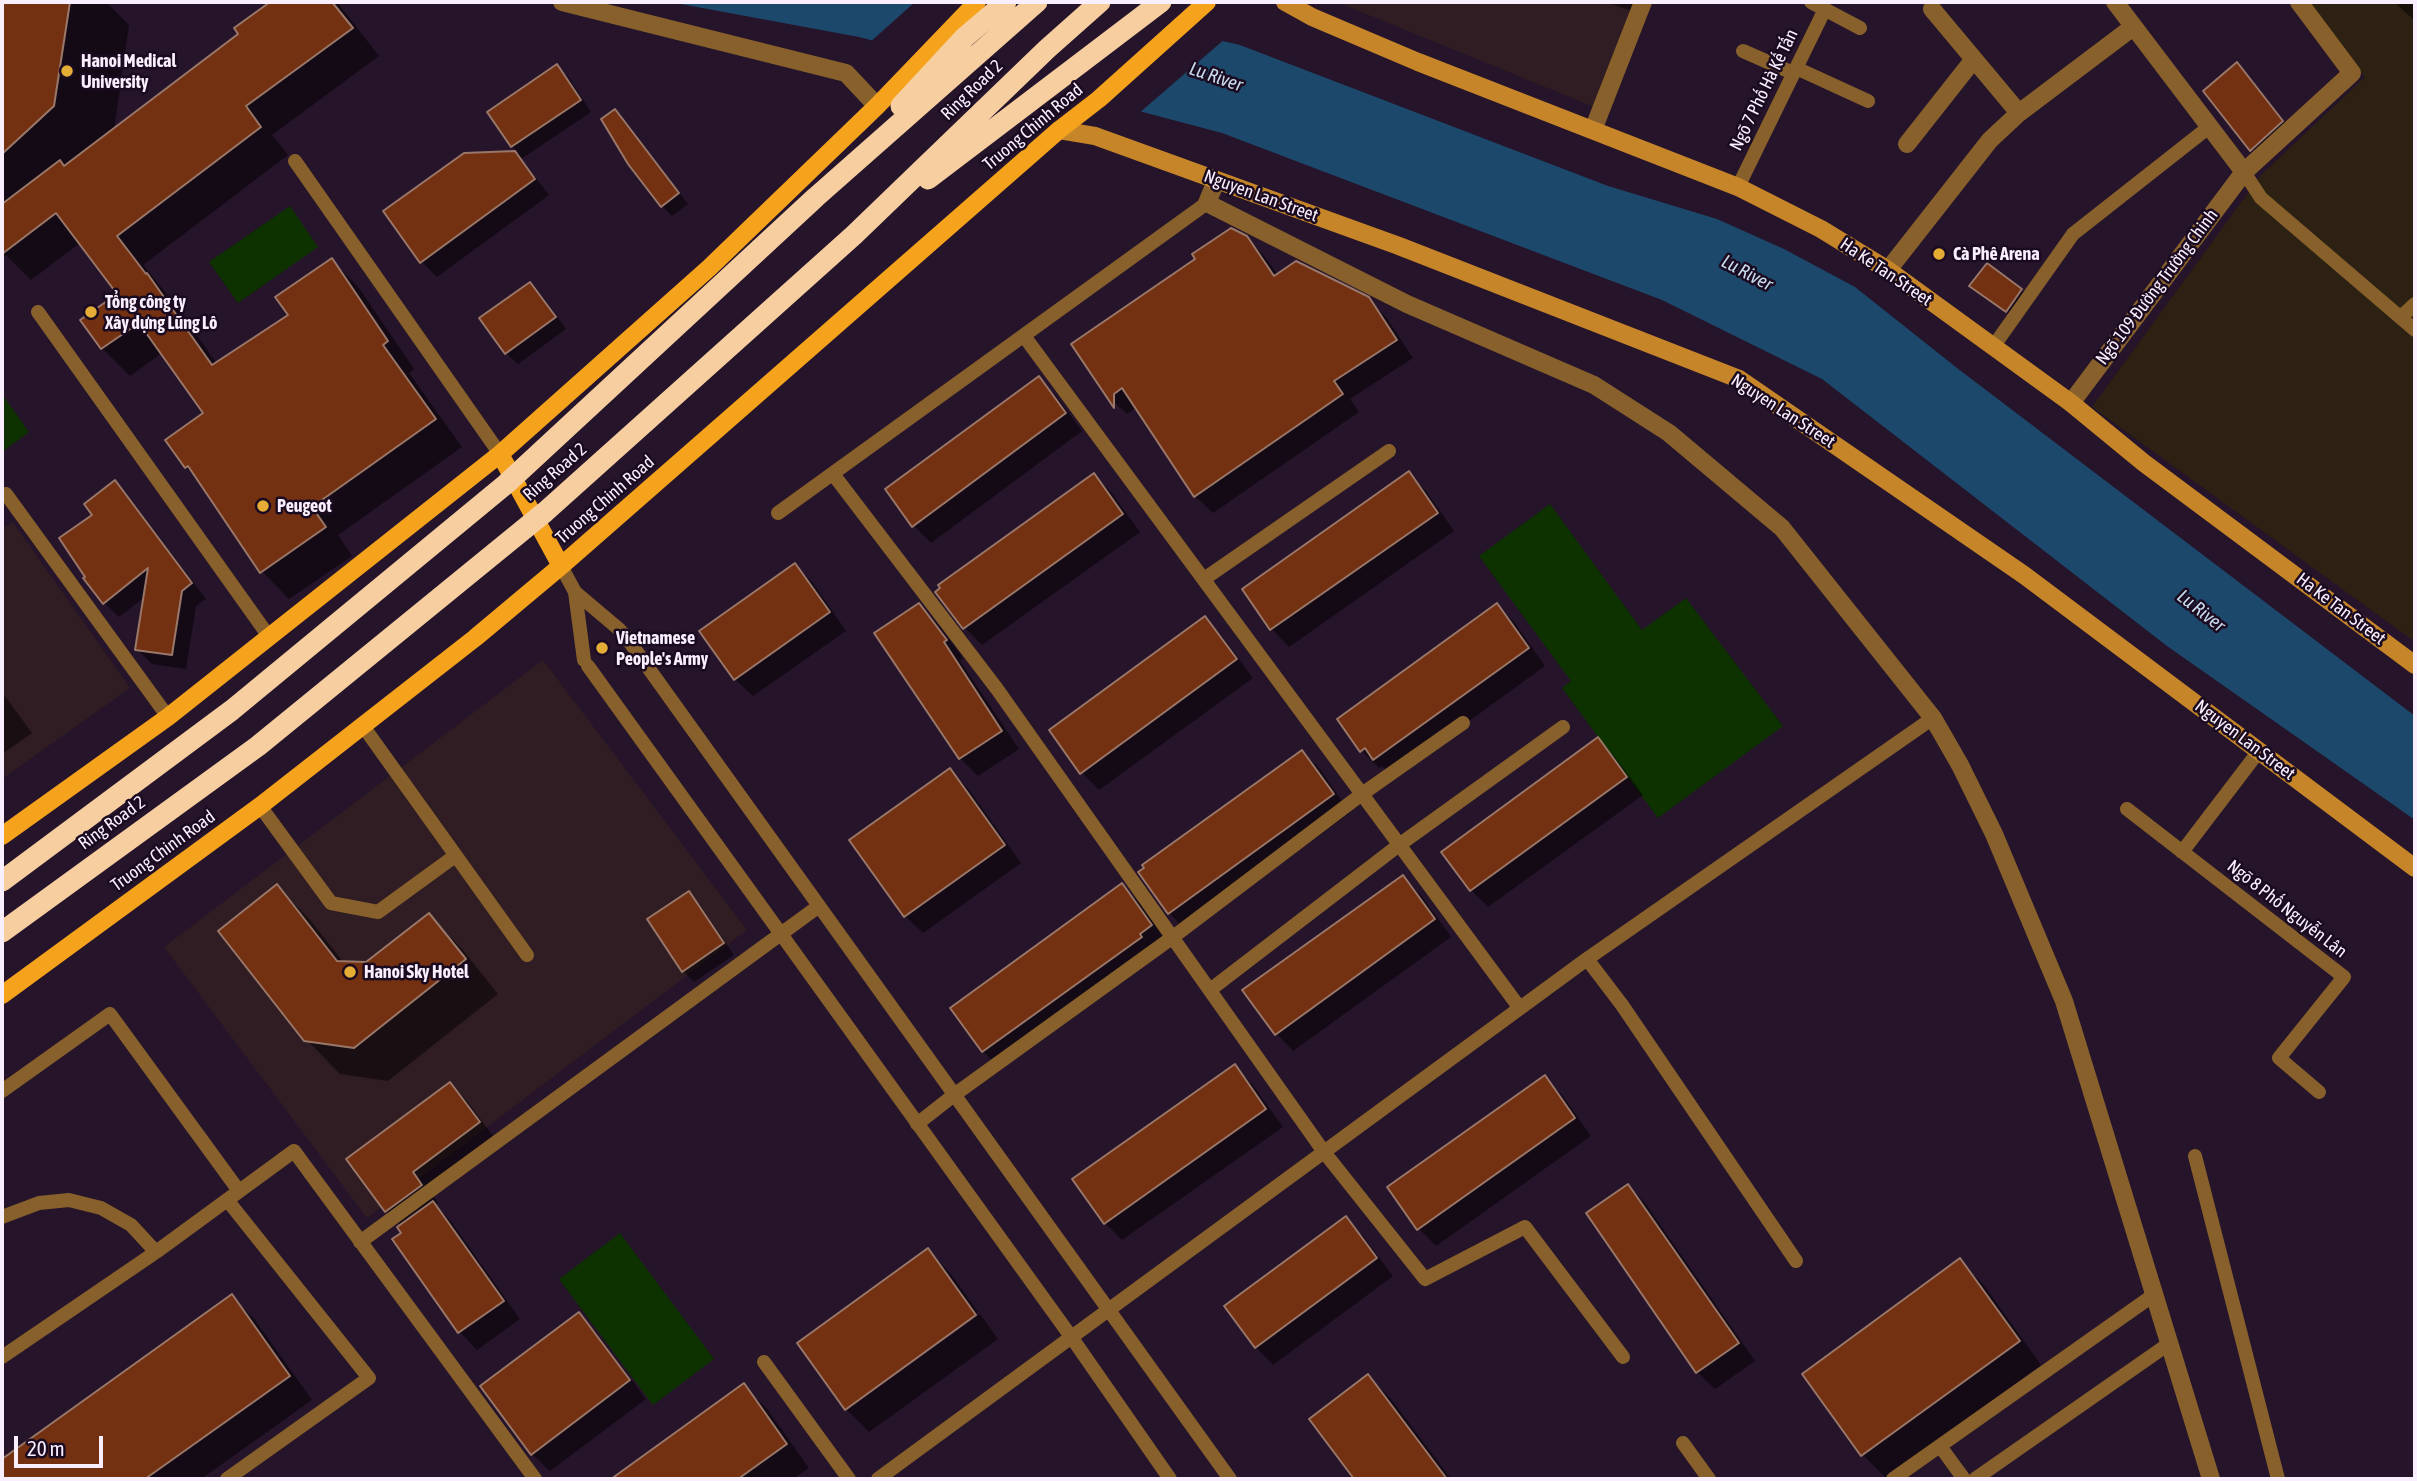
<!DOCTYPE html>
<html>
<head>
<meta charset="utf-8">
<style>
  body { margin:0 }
  #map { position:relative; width:2417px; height:1481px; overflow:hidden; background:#25142a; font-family:"Asap Condensed",sans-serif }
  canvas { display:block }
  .frame { position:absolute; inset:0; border:4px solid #faeffe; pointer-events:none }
  .scale { position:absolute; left:14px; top:1436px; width:89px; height:32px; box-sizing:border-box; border:4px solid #faeffe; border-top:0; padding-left:9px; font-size:21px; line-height:24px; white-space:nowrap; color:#faeffe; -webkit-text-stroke:5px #1b0b20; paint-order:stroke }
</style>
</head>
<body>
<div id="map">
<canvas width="2417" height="1481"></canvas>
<div class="frame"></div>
<div class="scale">20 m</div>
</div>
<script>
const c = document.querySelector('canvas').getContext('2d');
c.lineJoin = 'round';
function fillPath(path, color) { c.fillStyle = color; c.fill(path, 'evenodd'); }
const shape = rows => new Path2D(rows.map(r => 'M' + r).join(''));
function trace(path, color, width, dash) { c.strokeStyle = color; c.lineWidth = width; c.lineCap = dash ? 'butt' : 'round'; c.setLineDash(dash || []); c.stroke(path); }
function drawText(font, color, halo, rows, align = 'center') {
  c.font = font + ' "Asap Condensed",sans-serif'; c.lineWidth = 5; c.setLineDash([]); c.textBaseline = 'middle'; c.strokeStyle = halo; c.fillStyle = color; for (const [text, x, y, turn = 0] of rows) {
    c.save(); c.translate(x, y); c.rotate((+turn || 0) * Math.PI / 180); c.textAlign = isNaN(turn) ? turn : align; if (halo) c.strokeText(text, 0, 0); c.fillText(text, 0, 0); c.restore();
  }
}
const commercial = shape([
  [1337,2,1637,2,1594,107],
  [13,522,130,688,2,779,2,529],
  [543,660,747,930,367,1218,164,947]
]);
const industrial = shape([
  [2305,2,2415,2,2415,642,2092,407,2261,175,2365,77]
]);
const green = shape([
  [290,206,318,247,238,303,209,262],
  [2,394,29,432,2,452],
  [1550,504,1642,630,1686,598,1783,726,1658,818,1562,688,1571,681,1479,556],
  [620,1233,714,1359,653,1405,559,1279]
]);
const water = shape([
  [670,2,1055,2,1240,45,1608,186,1717,219,1784,249,1855,287,1957,368,2415,716,2415,820,2167,646,1822,379,1662,300,1222,133,859,37]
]);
const pier = shape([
  [915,2,1071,2,1226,38,1138,114,869,43]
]);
const shadow = shape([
  [2,2,106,2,129,25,114,131,241,34,236,29,273,2,337,2,379,56,272,135,288,155,143,265,174,303,217,364,290,315,332,260,359,288,414,369,409,373,462,447,338,535,352,556,289,599,262,571,200,481,186,467,205,414,162,353,130,376,102,348,120,295,80,243,31,280,6,255,2,259],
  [1605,2,1639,2,1635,12],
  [2394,2,2415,2,2415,21,2404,11],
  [2237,65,2293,133,2263,161,2206,91],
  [557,66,569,78,591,112,521,159,549,195,437,277,422,262,465,154,519,153,512,146],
  [615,111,625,121,688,204,672,216,662,206],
  [1246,237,1264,256,1278,275,1368,299,1386,317,1413,358,1350,399,1359,412,1213,513,1195,496,1137,407,1127,414,1109,397],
  [1987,265,2027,295,2012,316,1976,291],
  [530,284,542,296,566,329,518,364,506,353],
  [1038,379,1056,396,1082,431,931,543,914,526],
  [1409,474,1426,491,1454,531,1289,647,1272,629,1244,590],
  [1094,475,1111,492,1140,532,982,645,964,627],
  [114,482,129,497,206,599,196,606,186,669,152,664,137,649,145,597,119,617,104,603,95,516],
  [795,565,813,583,846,631,753,696,735,679],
  [919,605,936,622,963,658,960,661,1019,749,978,776,960,758,877,633],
  [1497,606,1515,623,1545,666,1392,777,1382,766,1379,768,1361,750],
  [1205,618,1222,636,1253,678,1099,790,1082,773],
  [2,692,32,733,2,754],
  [1598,739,1615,757,1643,795,1488,907,1471,890],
  [1302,752,1320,769,1350,813,1187,931,1169,913],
  [950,770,967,787,1021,863,923,933,905,916],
  [1403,877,1420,894,1451,937,1293,1051,1276,1033],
  [277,886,310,920,344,963,367,964,429,915,462,949,498,994,388,1081,340,1074,306,1039],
  [1122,886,1140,903,1168,944,1000,1069,983,1051],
  [688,893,700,905,734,955,694,982,683,971],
  [1234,1066,1252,1084,1283,1127,1122,1240,1105,1223],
  [1544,1077,1562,1095,1591,1136,1436,1246,1419,1229],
  [450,1084,467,1101,496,1140,429,1190,438,1203,435,1205,450,1220,520,1319,477,1350,460,1332,394,1240,403,1233,402,1226,386,1211],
  [1628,1186,1645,1203,1755,1361,1715,1389,1697,1372],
  [1345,1218,1363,1236,1393,1276,1273,1365,1256,1347],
  [928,1250,951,1274,978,1312,847,1406,847,1410,980,1314,998,1339,869,1432,846,1409,799,1343],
  [1960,1261,1983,1284,2041,1365,1886,1478,1863,1455,1804,1374],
  [232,1297,255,1320,312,1400,201,1479,4,1479,2,1476,2,1461],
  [578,1314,596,1332,646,1399,550,1471,532,1454],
  [1368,1376,1391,1399,1451,1479,1356,1479,1311,1419],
  [744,1386,767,1409,809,1468,793,1479,614,1479]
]);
const building = shape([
  [2,2,70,2,54,106,2,154,2,2],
  [270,2,332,2,353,28,246,106,261,127,117,236,146,274,147,273,212,365,288,315,275,297,332,258,388,341,383,345,436,419,312,507,326,527,260,573,188,466,185,468,165,440,203,413,139,323,101,349,80,320,117,294,56,213,2,254,2,204,60,160,64,166,238,34,234,28,270,2],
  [2237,62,2283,121,2250,151,2203,91,2237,62],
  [557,64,581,100,511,147,487,112,557,64],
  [615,109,679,193,661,207,628,164,601,119,615,109],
  [515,151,535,179,420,263,383,211,464,153,515,151],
  [1231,228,1247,236,1274,276,1296,261,1369,297,1397,340,1334,381,1343,394,1194,497,1122,388,1114,394,1114,408,1071,344,1195,259,1192,254,1231,228],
  [1987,263,2022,289,2006,312,1969,286,1987,263],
  [530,282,556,317,505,354,479,318,530,282],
  [1039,376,1066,413,912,527,885,489,1039,376],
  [1409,471,1438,513,1270,630,1242,589,1409,471],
  [1094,473,1123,514,963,629,935,592,940,588,938,585,1094,473],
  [115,480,192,583,182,591,172,655,135,650,148,568,103,604,83,578,85,577,59,538,92,515,84,504,115,480],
  [795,563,830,612,734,680,699,631,795,563],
  [919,603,947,640,944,642,1002,731,959,759,874,633,919,603],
  [1497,603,1529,648,1373,760,1365,748,1360,752,1337,719,1497,603],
  [1205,616,1237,659,1080,774,1049,730,1205,616],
  [1598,737,1627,777,1470,891,1441,852,1598,737],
  [1302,750,1334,794,1168,914,1138,872,1144,868,1142,865,1302,750],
  [950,768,1005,845,904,917,849,840,950,768],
  [1403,875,1435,919,1275,1035,1242,990,1403,875],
  [1122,883,1152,925,1140,934,1142,937,982,1052,950,1008,1122,883],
  [277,884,337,961,366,962,429,913,466,959,354,1048,304,1041,218,931,277,884],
  [689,891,724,943,682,972,647,919,689,891],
  [1235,1064,1266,1109,1104,1224,1072,1179,1235,1064],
  [1545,1075,1575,1118,1417,1230,1387,1187,1545,1075],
  [450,1082,480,1122,413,1172,422,1185,385,1212,346,1159,450,1082],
  [1628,1184,1739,1343,1696,1373,1586,1213,1628,1184],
  [433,1201,504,1301,458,1333,392,1239,401,1233,397,1227,433,1201],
  [1346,1216,1377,1258,1255,1348,1224,1306,1346,1216],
  [928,1248,976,1315,845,1410,797,1343,928,1248],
  [1960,1258,2020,1341,1861,1456,1802,1374,1960,1258],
  [232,1294,290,1376,145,1479,2,1479,2,1459,232,1294],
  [579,1312,630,1380,531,1455,480,1386,579,1312],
  [1368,1374,1447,1479,1354,1479,1309,1419,1368,1374],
  [744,1383,787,1444,738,1479,611,1479,744,1383]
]);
const lane = shape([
  [1811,2,1860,28],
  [1743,51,1793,73],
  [1796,68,1868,101],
  [295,161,500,454],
  [2244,172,2261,198,2415,330],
  [1738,187,1825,9],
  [38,312,270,638],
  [2401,317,2415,304],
  [1024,336,1519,1007],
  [1993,347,2073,234,2209,127],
  [833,474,997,689,1324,1152,1425,1279,1525,1227,1623,1357],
  [6,494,168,717],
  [778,513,1207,203],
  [561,566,575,592,620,630],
  [1204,579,1389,451],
  [575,592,584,660],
  [624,634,1230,1479],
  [588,666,1072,1338,1170,1479],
  [363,726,527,955],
  [260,806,331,903,378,912,455,856],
  [2127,809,2344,977,2279,1058,2319,1092],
  [2182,852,2259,751],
  [1587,959,1622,1005,1796,1261],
  [1210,990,1399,845,1563,727],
  [2,1091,110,1014,239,1191],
  [917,1124,954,1095,1173,937,1362,794,1463,723],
  [2195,1156,2278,1479],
  [2,1217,39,1203,69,1200,101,1208,131,1225,156,1252],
  [360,1242,819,906],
  [2,1357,156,1252,294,1151,535,1479],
  [764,1362,849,1479],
  [1683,1443,1709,1479],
  [1940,1446,1964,1479],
  [227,1479,369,1378,228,1201],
  [878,1479,1587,959,1933,718],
  [1893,1479,2155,1294],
  [1975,1479,2170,1343]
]);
const street = shape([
  [562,2,846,73,877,106],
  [2115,2,2244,172],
  [1932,9,2019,113],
  [1593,130,1643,2],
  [1907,144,1974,59],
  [1216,181,1207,203,1407,304,1594,385,1669,433,1782,528,1933,718,1960,765,1994,834,2064,1001,2211,1479],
  [1888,270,1990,140,2019,113,2133,27],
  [2071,403,2244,172,2352,73,2299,2]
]);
const secondary = shape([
  [1285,2,1312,17,1418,62,1738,187,1821,229,1888,270,2071,403,2144,463,2415,665],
  [1059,130,1095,136,1399,246,1739,379,2024,575,2415,868]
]);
const primary = shape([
  [500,454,561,566],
  [2,836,168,717,500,454,709,268,877,106,977,2],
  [2,995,260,806,475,638,561,566,1059,130,1099,99,1207,2]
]);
const highway = shape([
  [901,106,965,37,1006,2],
  [928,179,1161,2],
  [2,881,232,710,506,484,816,197,1037,2],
  [2,932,258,746,545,512,854,235,1047,49,1100,2]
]);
const markers = [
  [67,71,7,"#e5ad36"],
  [1939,254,7,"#e5ad36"],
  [91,312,7,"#e5ad36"],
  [263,506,7,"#e5ad36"],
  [602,648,7,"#e5ad36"],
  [350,972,7,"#e5ad36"]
];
const poiNames = [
  ["Hanoi Medical",81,61],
  ["University",81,82],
  ["Cà Phê Arena",1953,254],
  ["Tổng công ty",105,302],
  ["Xây dựng Lũng Lô",105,323],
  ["Peugeot",277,506],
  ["Vietnamese",616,638],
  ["People's Army",616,659],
  ["Hanoi Sky Hotel",364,972]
];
const streetNames = [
  ["Ring Road 2",972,90,-44],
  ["Ngõ 7 Phố Hà Kế Tấn",1764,90,-64],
  ["Truong Chinh Road",1033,127,-40],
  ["Nguyen Lan Street",1261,196,20],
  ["Ha Ke Tan Street",1886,272,34],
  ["Ngõ 109 Đường Trường Chinh",2157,287,-53],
  ["Nguyen Lan Street",1783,411,33],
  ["Ring Road 2",555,472,-41],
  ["Truong Chinh Road",605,500,-41],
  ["Ha Ke Tan Street",2341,609,37],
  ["Nguyen Lan Street",2245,740,37],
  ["Ring Road 2",112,823,-36],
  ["Truong Chinh Road",163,851,-36],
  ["Ngõ 8 Phố Nguyễn Lân",2287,909,38]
];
const waterNames = [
  ["Lu River",1216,77,19],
  ["Lu River",1747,273,28],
  ["Lu River",2201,611,38]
];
fillPath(commercial, '#2f1d23');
fillPath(industrial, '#2c2112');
fillPath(green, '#0d3200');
fillPath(water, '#1c486b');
fillPath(pier, '#25142a');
fillPath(shadow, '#0007');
fillPath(building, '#743112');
trace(building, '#997769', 2);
trace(lane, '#87602c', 14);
trace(street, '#87602c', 18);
trace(secondary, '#c58528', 18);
trace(primary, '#f5a21c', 18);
trace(highway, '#f6ce9f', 21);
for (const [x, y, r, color] of markers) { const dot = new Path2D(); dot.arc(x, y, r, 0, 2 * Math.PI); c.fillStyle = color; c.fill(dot); trace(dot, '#1b0b20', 2.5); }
drawText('bold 18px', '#faeffe', '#1b0b20', poiNames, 'left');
drawText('18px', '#faeffe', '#1b0b20', streetNames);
drawText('italic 19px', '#c7daec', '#1b0b20', waterNames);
</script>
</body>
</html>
